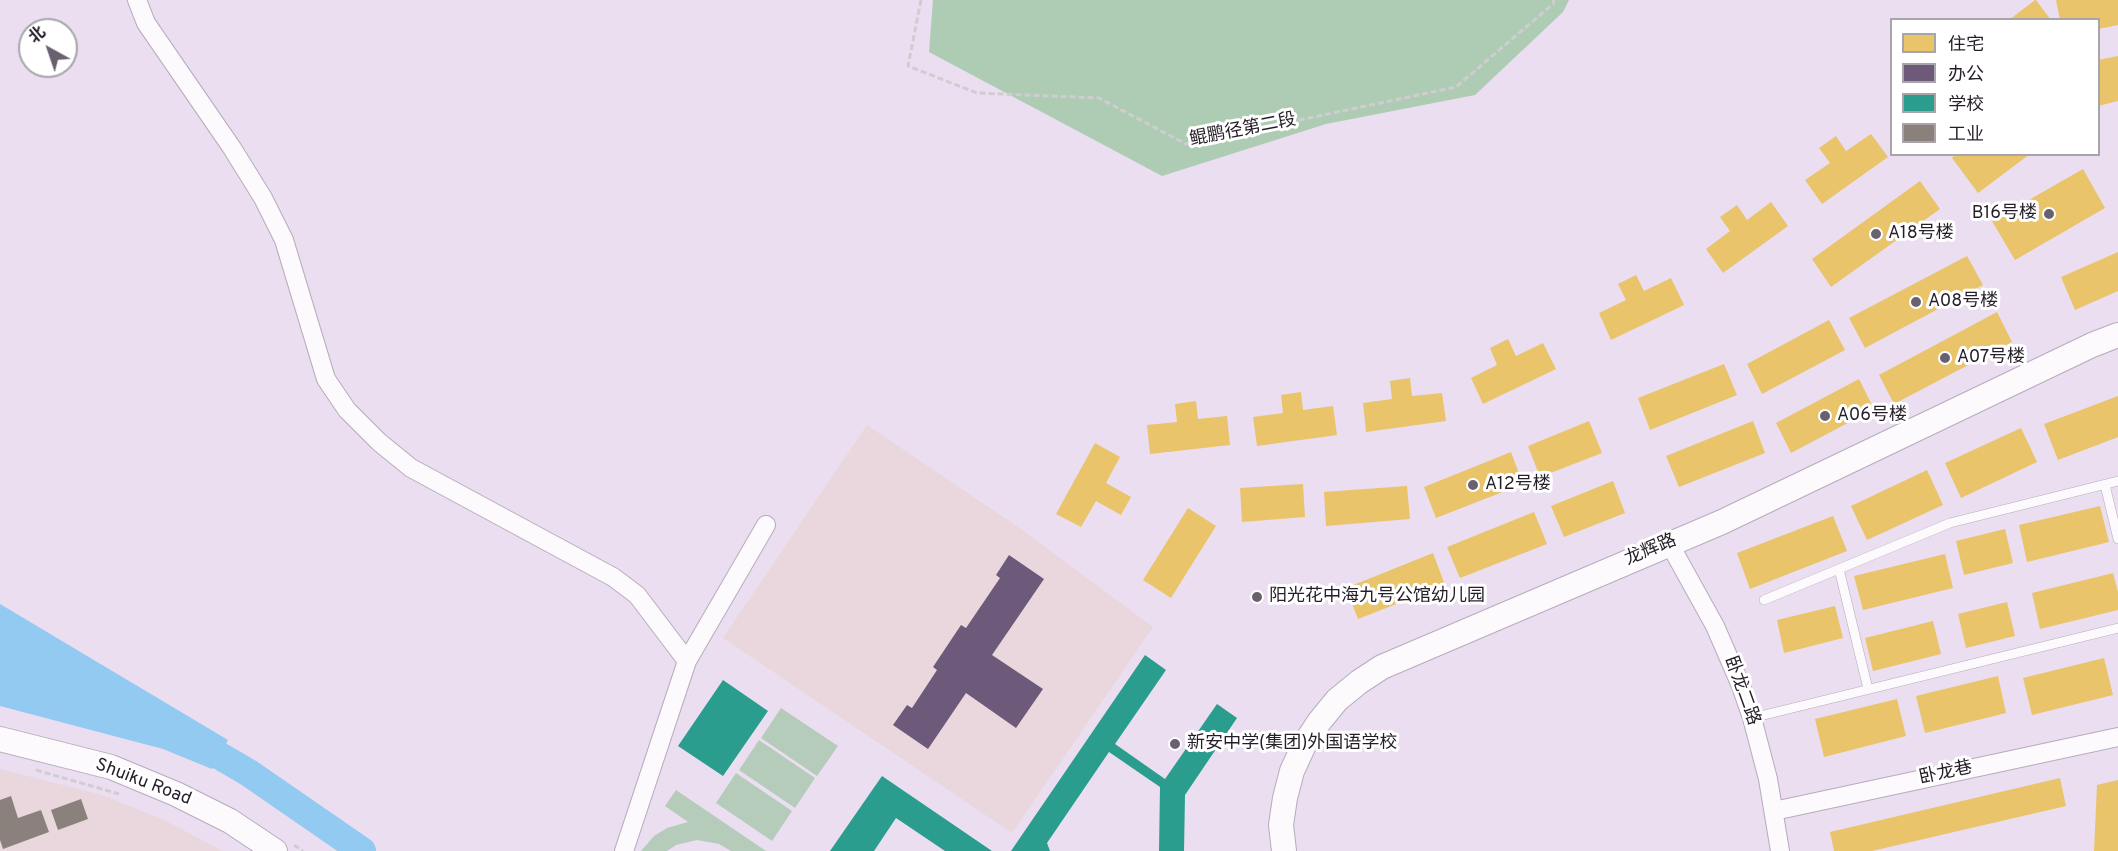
<!DOCTYPE html>
<html>
<head>
<meta charset="utf-8">
<style>
  body { margin:0 }
  #map { position:relative; width:2118px; height:851px; overflow:hidden; background:#eadef0; font-family:Overpass,"Noto Sans SC",sans-serif }
  canvas { display:block }
  .legend { position:absolute; left:1890px; top:18px; width:210px; height:138px; box-sizing:border-box; background:#fff; border:2px solid #a8a5a9; margin:0; padding:8px 10px; list-style:none; font-size:18px; color:#251e29 }
  .legend li { display:flex; align-items:center; gap:12px; height:30px }
  .legend b { width:30px; border:2px solid #a8a5a9 }
  .north { position:absolute; left:18px; top:18px; width:60px; height:60px; box-sizing:border-box; background:#fff; border:2px solid #a8a5a9; border-radius:50%; rotate:320deg; font-size:16px; font-weight:700; line-height:24px; text-align:center; color:#251e29 }
  .north::after { content:''; display:block; margin:auto; width:21px; height:27px; background:#6a616f; clip-path:polygon(50% 0,100% 100%,50% 72%,0 100%) }
</style>
</head>
<body>
<div id="map">
<canvas width="2118" height="851"></canvas>
<ul class="legend">
<li><b style="height:16px;background:#e9c46a"></b>住宅</li>
<li><b style="height:16px;background:#6d597a"></b>办公</li>
<li><b style="height:16px;background:#2a9d8f"></b>学校</li>
<li><b style="height:16px;background:#8a817c"></b>工业</li>
</ul>
<div class="north">北</div>
</div>
<script>
const c = document.querySelector('canvas').getContext('2d');
c.lineJoin = 'round';
function fillPath(path, color) { c.fillStyle = color; c.fill(path, 'evenodd'); }
const shape = rows => new Path2D(rows.map(r => 'M' + r).join(''));
function trace(path, color, width, dash) { c.strokeStyle = color; c.lineWidth = width; c.lineCap = dash ? 'butt' : 'round'; c.setLineDash(dash || []); c.stroke(path); }
function drawText(font, color, halo, rows, align = 'center') {
  c.font = font + ' Overpass,"Noto Sans SC",sans-serif'; c.lineWidth = 6; c.setLineDash([]); c.textBaseline = 'middle'; c.strokeStyle = halo; c.fillStyle = color; for (const [text, x, y, turn = 0] of rows) {
    c.save(); c.translate(x, y); c.rotate((+turn || 0) * Math.PI / 180); c.textAlign = isNaN(turn) ? turn : align; if (halo) c.strokeText(text, 0, 0); c.fillText(text, 0, 0); c.restore();
  }
}
const industrial = shape([
  [867,425,1021,529,1153,627,1012,833,723,638],
  [0,769,102,795,164,820,223,851,0,851]
]);
const green = shape([
  [781,708,838,746,817,776,761,738],
  [759,740,815,778,795,808,739,770],
  [736,773,792,811,772,841,716,803],
  [676,790,766,851,731,851,719,844,697,840,676,845,667,851,641,851,654,836,667,828,688,822,665,806]
]);
const forest = shape([
  [933,0,1569,0,1563,12,1475,95,1326,124,1162,176,929,52]
]);
const water = shape([
  [0,604,228,740,212,769,163,749,0,706]
]);
const homes = shape([
  [2036,0,2051,20,2009,20,2035,0],
  [2056,0,2118,0,2118,25,2098,29,2098,20,2060,20],
  [2118,56,2118,101,2098,106,2098,60],
  [1871,134,1888,157,1822,204,1805,180,1830,163,1819,148,1836,136,1846,151],
  [1956,154,2030,154,1978,193,1952,158],
  [2083,169,2105,208,2015,260,1992,221],
  [1920,181,1940,209,1831,287,1812,259],
  [1771,202,1788,226,1723,273,1706,249,1730,231,1720,217,1737,205,1747,220],
  [2118,252,2118,291,2075,310,2061,277],
  [1967,256,1983,285,1865,348,1849,318],
  [1636,275,1644,291,1671,278,1684,305,1611,340,1599,313,1626,300,1618,284],
  [1997,312,2012,342,1894,404,1879,375],
  [1829,320,1845,350,1762,394,1747,364],
  [1508,339,1516,356,1543,343,1556,369,1483,404,1471,378,1497,365,1490,348],
  [1724,364,1737,395,1650,430,1638,398],
  [1410,378,1412,396,1442,393,1446,421,1366,432,1363,403,1392,399,1390,381],
  [1859,379,1874,409,1791,453,1776,423],
  [1301,392,1303,410,1333,406,1337,435,1257,446,1253,417,1283,413,1281,395],
  [2118,396,2118,437,2058,460,2044,424],
  [1196,401,1198,419,1227,416,1230,445,1150,454,1147,425,1177,422,1175,404],
  [1589,421,1602,453,1540,477,1528,446],
  [1753,421,1765,453,1679,487,1666,456],
  [2021,428,2037,462,1961,498,1945,463],
  [1095,443,1120,457,1106,483,1131,497,1121,515,1096,501,1081,527,1056,514],
  [1511,452,1523,484,1436,518,1424,487],
  [1927,470,1943,505,1867,540,1851,506],
  [1613,481,1625,513,1564,537,1551,506],
  [1303,484,1305,517,1242,522,1240,488],
  [1407,486,1410,519,1326,526,1324,492],
  [2100,506,2109,542,2027,562,2019,525],
  [1188,508,1216,526,1171,598,1143,580],
  [1534,512,1547,544,1460,578,1447,547],
  [1833,516,1847,551,1750,589,1737,553],
  [2005,529,2013,563,1964,575,1956,541],
  [1433,553,1445,585,1358,619,1346,588],
  [1945,554,1953,588,1863,610,1854,576],
  [2113,573,2118,592,2118,610,2040,629,2032,593],
  [2007,602,2015,636,1966,648,1958,614],
  [1835,606,1843,638,1784,653,1777,620],
  [1933,621,1941,654,1873,671,1865,638],
  [2104,658,2113,695,2032,715,2023,678],
  [1998,676,2006,713,1925,733,1916,696],
  [1897,699,1906,736,1824,757,1815,719],
  [2060,778,2066,806,1872,851,1834,851,1830,832],
  [2118,780,2118,851,2094,851,2097,785]
]);
const offices = shape([
  [1009,555,1044,579,992,655,1043,689,1016,728,966,693,928,749,893,725,907,705,912,708,937,670,933,667,961,625,966,628,1000,578,996,575]
]);
const schools = shape([
  [1145,655,1166,670,1115,744,1165,779,1217,704,1237,718,1185,795,1184,851,1159,851,1160,787,1109,752,1047,843,1050,851,1011,851],
  [723,680,768,711,723,776,678,746],
  [882,776,992,851,945,851,896,818,874,851,830,851]
]);
const industry = shape([
  [11,796,18,818,41,810,49,832,3,849,0,840,0,800],
  [81,799,88,819,58,830,51,810]
]);
const river = shape([
  [186,736,249,773,362,851]
]);
const path = shape([
  [921,0,908,66,977,93,1099,98,1186,144,1456,87,1553,4,1554,0],
  [36,770,119,794],
  [294,845,303,851]
]);
const service = shape([
  [2105,485,2118,539],
  [1839,569,1868,689],
  [1764,600,1950,523,2118,481],
  [1752,718,2118,628]
]);
const minor = shape([
  [137,0,146,23,232,148,263,198,284,240,326,379,347,410,379,442,411,468,613,577,637,595,687,661],
  [1669,543,1715,626,1741,686,1752,718,1768,779,1780,851],
  [1774,811,2118,737],
  [624,851,687,661,766,525]
]);
const tertiary = shape([
  [0,739,111,767,176,794,230,821,275,851],
  [1284,851,1281,825,1285,798,1292,771,1304,745,1319,722,1337,700,1359,682,1382,667,1722,522,2092,345,2118,335]
]);
const markers = [
  [2049,214,6,"#6a616f"],
  [1876,234,6,"#6a616f"],
  [1916,302,6,"#6a616f"],
  [1945,358,6,"#6a616f"],
  [1825,416,6,"#6a616f"],
  [1473,485,6,"#6a616f"],
  [1257,597,6,"#6a616f"],
  [1175,744,6,"#6a616f"]
];
const streetNames = [
  ["鲲鹏径第二段",1243,131,-11],
  ["龙辉路",1651,551,-23],
  ["卧龙二路",1741,691,70],
  ["卧龙巷",1946,774,-12],
  ["Shuiku Road",143,783,21]
];
const poiNames = [
  ["B16号楼",2037,214,"right"],
  ["A18号楼",1888,234],
  ["A08号楼",1928,302],
  ["A07号楼",1957,358],
  ["A06号楼",1837,416],
  ["A12号楼",1485,485],
  ["阳光花中海九号公馆幼儿园",1269,597],
  ["新安中学(集团)外国语学校",1187,744]
];
fillPath(industrial, '#ead6dd');
fillPath(green, '#b6ccbb');
fillPath(forest, '#aeccb4');
fillPath(water, '#93caf1');
fillPath(homes, '#e9c46a');
fillPath(offices, '#6d597a');
fillPath(schools, '#2a9d8f');
fillPath(industry, '#8a817c');
trace(river, '#93caf1', 28);
trace(service, '#b6acbb', 10);
trace(minor, '#b6acbb', 20);
trace(tertiary, '#b6acbb', 26);
trace(path, '#d0cdd1', 3, [6, 3]);
trace(service, '#fcfafd', 9);
trace(minor, '#fcfafd', 18);
trace(tertiary, '#fcfafd', 24);
for (const [x, y, r, color] of markers) { const dot = new Path2D(); dot.arc(x, y, r, 0, 2 * Math.PI); c.fillStyle = color; c.fill(dot); trace(dot, '#fff', 2); }
drawText('18px', '#251e29', '#fff', streetNames);
drawText('18px', '#251e29', '#fff', poiNames, 'left');
</script>
</body>
</html>
